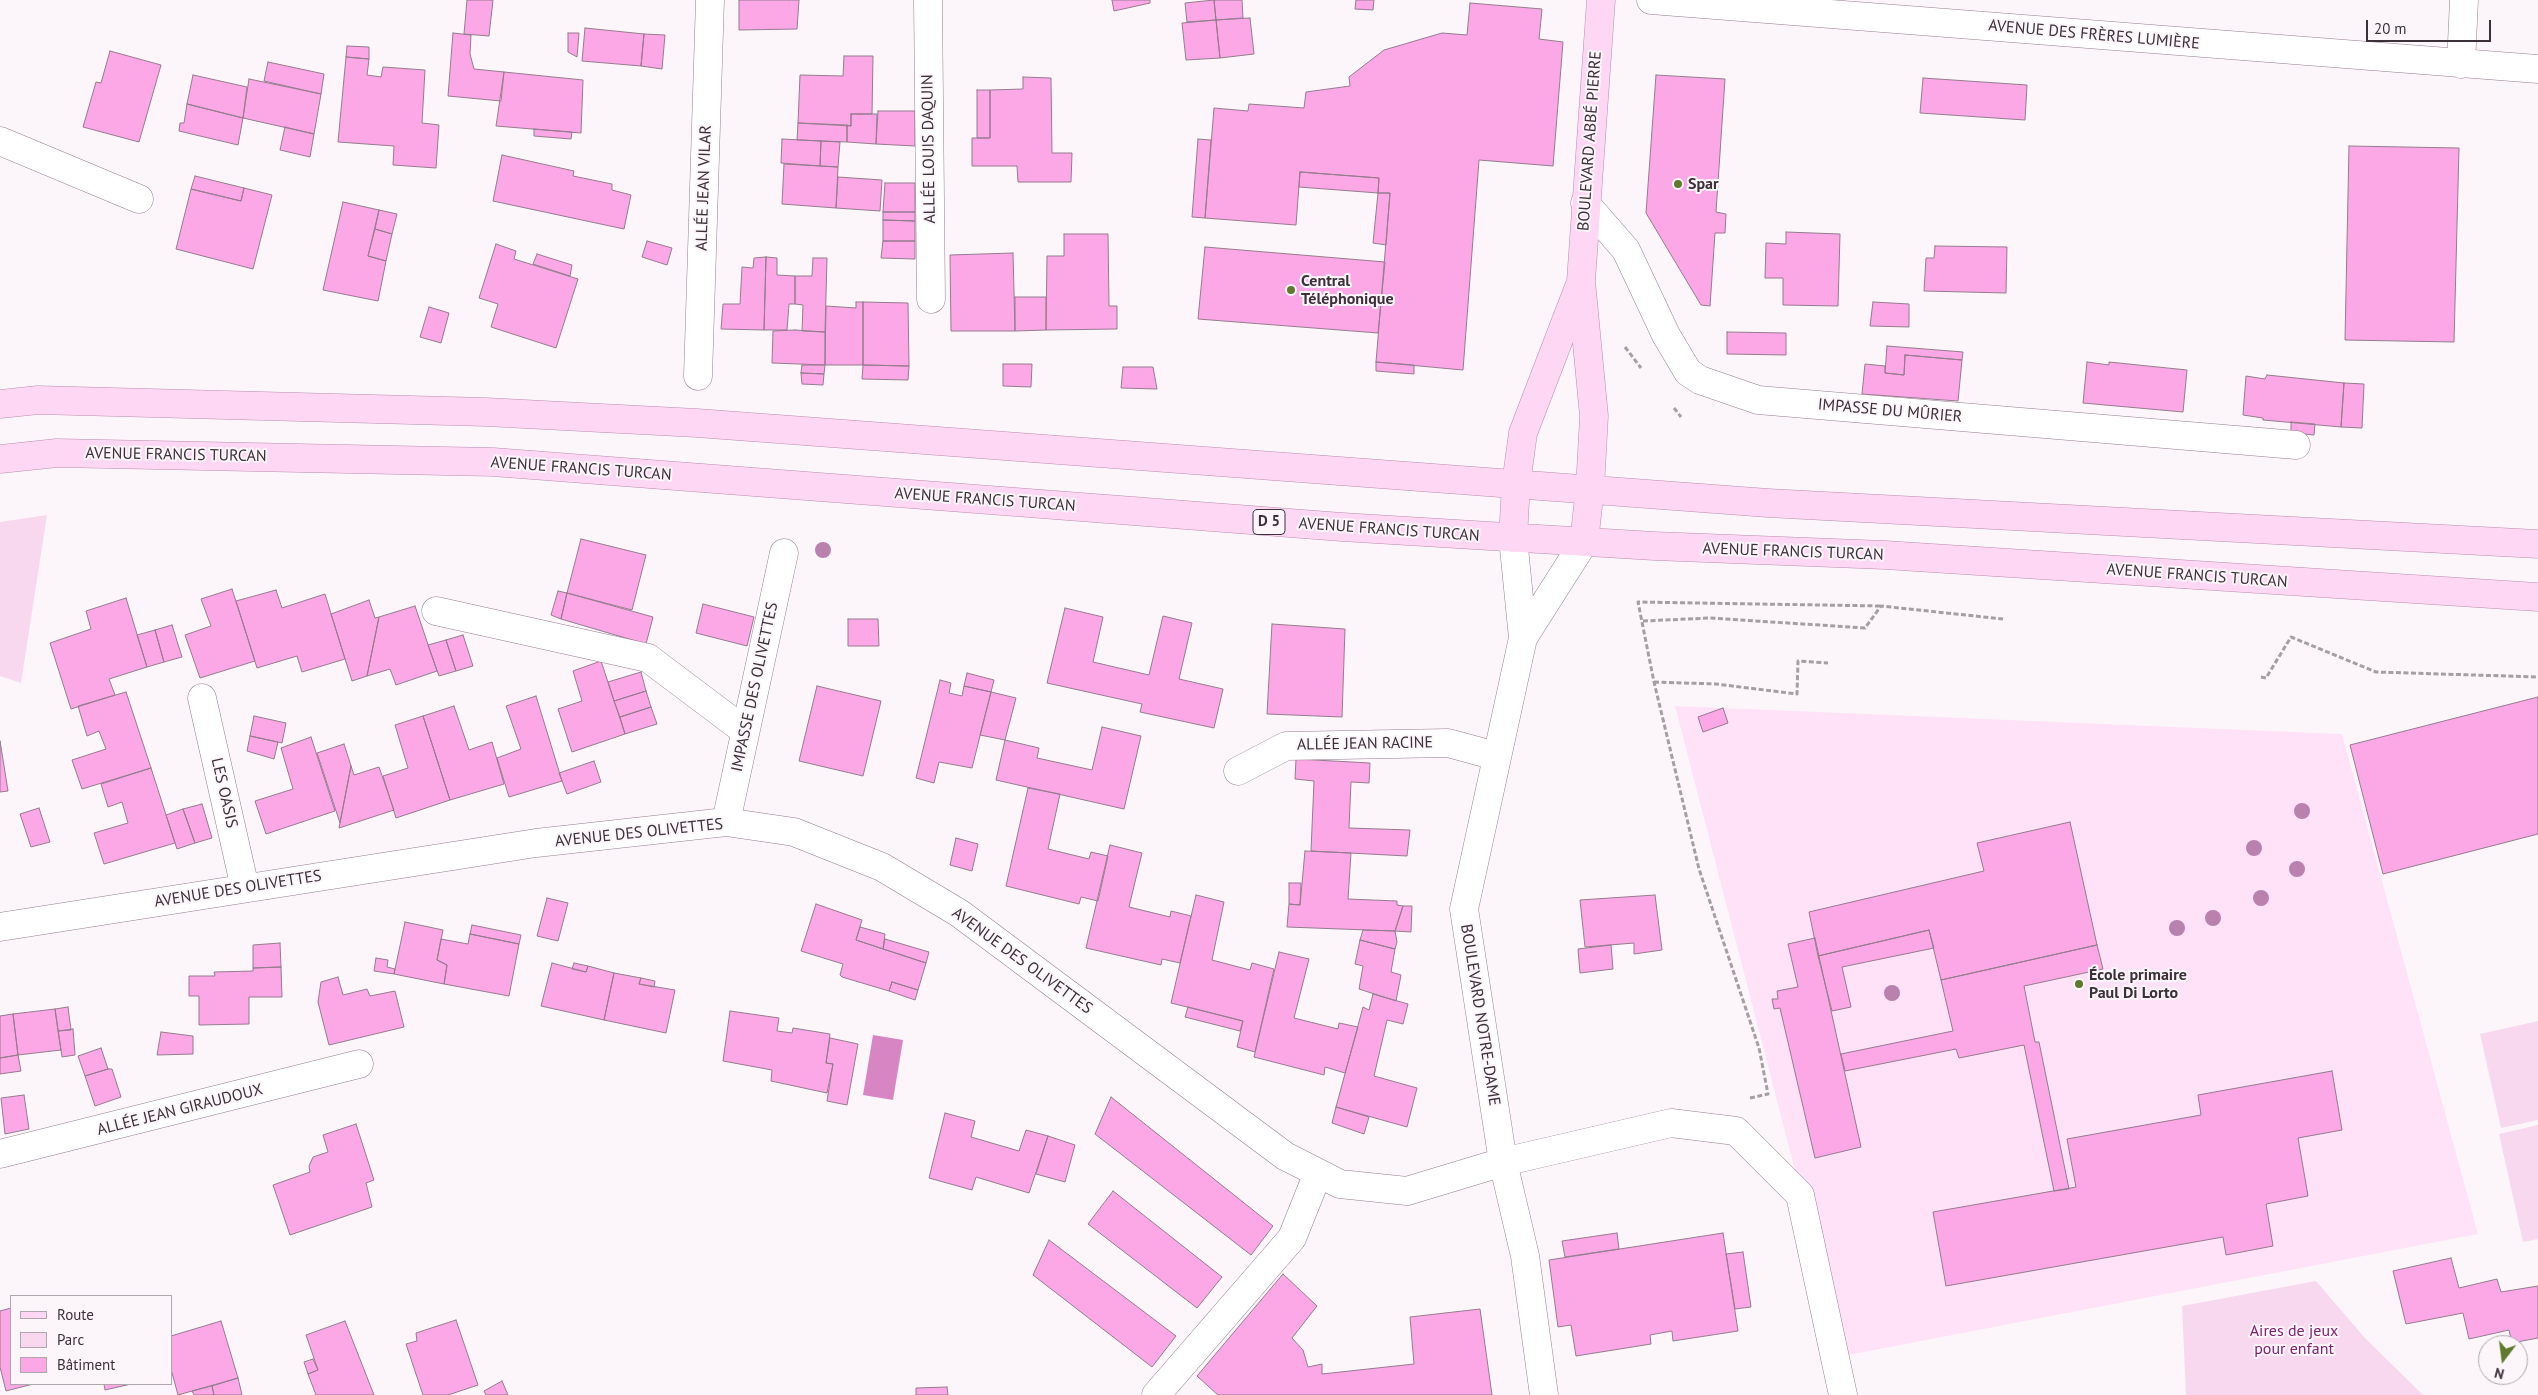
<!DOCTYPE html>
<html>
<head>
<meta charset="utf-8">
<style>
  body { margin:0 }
  #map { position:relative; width:2538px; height:1395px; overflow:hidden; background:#fcf6fa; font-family:"PT Sans",sans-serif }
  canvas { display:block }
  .legend { position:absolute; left:10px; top:1295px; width:162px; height:90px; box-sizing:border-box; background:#fcf6fa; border:1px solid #afa7ad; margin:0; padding:6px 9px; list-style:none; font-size:15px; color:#3c3139 }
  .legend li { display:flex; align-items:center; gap:10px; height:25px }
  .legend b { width:25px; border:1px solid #afa7ad }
  .north { position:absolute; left:2478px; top:1335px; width:50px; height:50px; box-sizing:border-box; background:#fcf6fa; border:1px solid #afa7ad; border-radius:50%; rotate:195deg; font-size:14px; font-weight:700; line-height:20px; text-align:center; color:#3c3139 }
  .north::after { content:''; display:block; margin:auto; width:18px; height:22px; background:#5f7a2e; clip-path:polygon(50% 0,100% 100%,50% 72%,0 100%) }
  .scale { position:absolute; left:2366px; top:20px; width:125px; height:22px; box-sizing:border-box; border:2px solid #3c3139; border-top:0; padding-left:6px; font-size:15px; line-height:18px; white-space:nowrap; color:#3c3139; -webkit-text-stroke:4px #fcf6fa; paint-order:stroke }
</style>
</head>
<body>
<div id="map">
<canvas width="2538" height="1395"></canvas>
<ul class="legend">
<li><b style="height:6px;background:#fed7f4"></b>Route</li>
<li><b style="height:14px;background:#f8d8ee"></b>Parc</li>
<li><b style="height:14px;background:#fca8e7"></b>Bâtiment</li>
</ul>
<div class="north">N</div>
<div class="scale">20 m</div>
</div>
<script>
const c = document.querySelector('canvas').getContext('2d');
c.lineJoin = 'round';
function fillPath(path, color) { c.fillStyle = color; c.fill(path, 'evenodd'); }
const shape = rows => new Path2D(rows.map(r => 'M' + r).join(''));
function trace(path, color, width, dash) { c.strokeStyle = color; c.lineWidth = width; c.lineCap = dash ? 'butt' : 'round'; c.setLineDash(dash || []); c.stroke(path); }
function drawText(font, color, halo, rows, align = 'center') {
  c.font = font + ' "PT Sans",sans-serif'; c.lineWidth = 4; c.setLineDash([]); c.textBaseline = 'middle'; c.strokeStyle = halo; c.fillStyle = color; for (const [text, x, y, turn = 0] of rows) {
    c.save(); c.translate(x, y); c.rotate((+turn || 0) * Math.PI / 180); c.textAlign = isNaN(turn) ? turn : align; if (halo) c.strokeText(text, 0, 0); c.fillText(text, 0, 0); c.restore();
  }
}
const built = shape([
  [1675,706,2342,734,2478,1234,1843,1356]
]);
const green = shape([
  [47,515,21,683,0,676,0,522],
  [2538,1021,2538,1120,2501,1128,2480,1034],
  [2538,1125,2538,1239,2523,1242,2499,1134],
  [2316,1281,2365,1338,2423,1395,2186,1395,2182,1306]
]);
const water = shape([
  [873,1035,903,1040,893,1100,863,1095]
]);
const building = shape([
  [467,0,493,0,489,36,464,34,467,0],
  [739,0,799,0,797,29,739,30,739,0],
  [1112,0,1150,0,1150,3,1114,11,1112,0],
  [1214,0,1242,0,1243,18,1216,20,1214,0],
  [1214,0,1216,20,1187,22,1185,3,1214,0],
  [1356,0,1374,0,1373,10,1355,9,1356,0],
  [1470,3,1542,9,1539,39,1563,42,1553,166,1479,160,1463,370,1376,362,1390,193,1378,193,1379,178,1300,172,1296,225,1205,218,1214,108,1248,111,1249,104,1304,108,1306,92,1350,86,1349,77,1384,50,1442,33,1467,35,1470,3],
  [1250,18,1254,54,1220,58,1216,20,1250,18],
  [1216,20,1220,58,1186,60,1182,23,1216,20],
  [585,28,644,34,641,66,582,61,585,28],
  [453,33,471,35,470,54,474,69,504,72,501,101,448,96,453,33],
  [568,33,579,33,577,57,568,52,568,33],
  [644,34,665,35,662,69,641,66,644,34],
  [347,46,369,47,369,59,346,57,347,46],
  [110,51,161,65,139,142,83,127,96,82,101,83,110,51],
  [844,56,873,56,872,114,851,114,851,126,798,123,800,75,843,76,844,56],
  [346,57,369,59,367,75,381,77,383,67,425,70,422,123,439,125,436,168,393,165,394,146,338,142,346,57],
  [268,62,324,74,321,94,264,81,268,62],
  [504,72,583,80,581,133,496,126,504,72],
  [193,75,247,87,243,118,187,104,193,75],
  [1656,75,1725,79,1716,212,1726,214,1725,233,1715,233,1710,306,1701,305,1646,213,1656,75],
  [1023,77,1051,78,1052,153,1072,153,1071,182,1018,182,1017,166,972,166,972,138,990,138,990,90,1023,89,1023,77],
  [1923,78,2027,85,2025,120,1920,113,1923,78],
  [249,79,321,94,314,134,243,118,249,79],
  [977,90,990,90,990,138,977,138,977,90],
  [187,104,243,118,238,145,179,131,180,123,184,123,187,104],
  [878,111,915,111,915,146,876,144,878,111],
  [851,114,877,114,876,144,847,142,847,125,851,126,851,114],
  [798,123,847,125,847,142,797,140,798,123],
  [285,127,314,134,310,157,280,150,285,127],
  [534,129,572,132,571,139,534,136,534,129],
  [782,139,821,141,820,166,781,163,782,139],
  [1198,139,1211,140,1205,218,1192,217,1198,139],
  [821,141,840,142,838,167,820,166,821,141],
  [2349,146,2459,148,2454,342,2345,340,2349,146],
  [502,155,574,171,573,176,612,184,612,190,631,195,624,229,493,201,502,155],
  [784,164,838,167,836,208,782,204,784,164],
  [1300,172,1379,178,1378,193,1299,187,1300,172],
  [195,176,244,188,241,201,191,189,195,176],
  [838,177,882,180,880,211,836,208,838,177],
  [885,183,915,183,915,212,883,212,885,183],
  [244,188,272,195,253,269,176,249,191,189,241,201,244,188],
  [1378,193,1390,193,1386,245,1373,243,1378,193],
  [343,202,379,210,368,256,386,261,378,301,323,290,343,202],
  [379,210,397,214,392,234,375,229,379,210],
  [883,212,915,212,915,221,883,220,883,212],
  [883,220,915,221,915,241,883,241,883,220],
  [375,229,392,234,386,261,368,256,375,229],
  [1786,232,1840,234,1838,306,1783,305,1783,278,1765,278,1766,243,1786,244,1786,232],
  [1064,234,1108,234,1109,306,1117,306,1117,329,1046,330,1047,256,1064,256,1064,234],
  [647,241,672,248,667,265,642,257,647,241],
  [883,241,915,241,915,259,881,258,883,241],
  [496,244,516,251,514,259,578,279,556,348,491,327,498,304,479,298,496,244],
  [1935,246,2007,247,2006,293,1924,291,1926,258,1934,258,1935,246],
  [1205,247,1385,262,1378,333,1198,319,1205,247],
  [1013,253,1015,331,951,331,950,255,1013,253],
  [537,254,572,265,570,276,533,264,537,254],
  [766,257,764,330,721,329,723,304,740,304,742,267,753,268,754,258,766,257],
  [766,257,777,258,777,275,795,276,795,304,789,304,787,330,764,330,766,257],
  [813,258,827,258,825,332,802,331,803,305,795,304,795,276,812,276,813,258],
  [1015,297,1046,297,1046,330,1015,331,1015,297],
  [856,302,863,302,863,365,825,365,826,306,856,308,856,302],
  [863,302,908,303,909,366,863,365,863,302],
  [1873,302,1909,304,1909,327,1870,326,1873,302],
  [429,307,449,313,441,343,420,337,429,307],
  [795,330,825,332,825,365,772,363,773,331,795,330],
  [1727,332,1786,333,1786,355,1727,354,1727,332],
  [1887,346,1963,352,1962,360,1905,355,1904,375,1885,373,1887,346],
  [1905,355,1962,360,1958,401,1862,394,1865,364,1885,366,1885,373,1904,375,1905,355],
  [1376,362,1414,365,1414,374,1376,371,1376,362],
  [2087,362,2109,365,2109,362,2187,370,2183,412,2083,403,2087,362],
  [1003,364,1032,364,1031,387,1003,386,1003,364],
  [802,365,825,365,824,374,801,373,802,365],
  [863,365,909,366,908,380,862,379,863,365],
  [1123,367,1153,367,1157,389,1121,388,1123,367],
  [801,373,824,374,823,385,802,384,801,373],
  [2267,375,2344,383,2341,427,2263,420,2263,418,2243,415,2246,376,2265,379,2267,375],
  [2344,383,2364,384,2362,428,2341,427,2344,383],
  [2291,422,2315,424,2314,435,2291,433,2291,422],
  [581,539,646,555,632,610,567,593,581,539],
  [232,589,255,661,200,678,185,635,211,626,201,599,232,589],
  [276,590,282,608,325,594,345,659,302,672,297,656,257,668,236,601,276,590],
  [558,591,567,593,561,619,551,615,558,591],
  [567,593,653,617,646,644,561,619,567,593],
  [126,598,147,667,109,679,115,695,71,709,50,643,91,629,86,611,126,598],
  [369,600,375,618,379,617,367,676,352,681,331,614,369,600],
  [703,604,754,617,747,646,696,633,703,604],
  [415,606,437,671,396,685,390,669,367,676,379,617,415,606],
  [1065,608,1103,617,1093,662,1149,675,1163,616,1192,623,1179,679,1223,689,1214,728,1140,712,1142,704,1047,683,1065,608],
  [848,619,878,619,879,646,848,646,848,619],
  [1272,624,1345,629,1342,717,1267,714,1272,624],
  [172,625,182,657,164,662,155,630,172,625],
  [155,630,164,662,147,667,137,635,155,630],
  [463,635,473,666,456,671,446,640,463,635],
  [446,640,456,671,439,676,428,645,446,640],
  [601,661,625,734,572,752,558,709,582,701,573,671,601,661],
  [641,672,646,691,614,701,608,682,641,672],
  [967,673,994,680,991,692,964,686,967,673],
  [940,680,951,683,949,693,962,696,964,686,991,692,972,768,939,762,934,783,916,778,940,680],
  [817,686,881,701,863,776,799,761,817,686],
  [646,691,651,707,620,717,614,701,646,691],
  [126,692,151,768,82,789,72,760,106,749,99,731,87,736,78,706,126,692],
  [991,692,1016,698,1005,740,980,735,991,692],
  [536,696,562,781,509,797,497,758,521,749,506,706,536,696],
  [2538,697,2538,834,2383,874,2350,745,2538,697],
  [454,706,469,750,492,742,504,784,450,800,423,716,454,706],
  [651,707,657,724,625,734,620,717,651,707],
  [1723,708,1728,723,1703,732,1698,717,1723,708],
  [254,716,286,723,282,743,250,736,254,716],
  [423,716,450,800,396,818,383,776,408,768,395,725,423,716],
  [1102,727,1141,736,1124,809,996,780,1005,740,1039,748,1037,758,1092,770,1102,727],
  [250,736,278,742,274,759,247,751,250,736],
  [311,737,335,811,266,834,255,801,293,789,281,748,311,737],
  [0,741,8,791,0,792,0,741],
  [344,744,351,766,340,823,317,753,344,744],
  [1296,759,1370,763,1369,783,1351,782,1349,828,1410,830,1407,856,1311,851,1314,781,1295,779,1296,759],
  [594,761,601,782,567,794,559,773,594,761],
  [351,766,354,775,379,767,394,810,339,828,351,766],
  [151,768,175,843,104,864,94,833,128,823,122,802,108,807,101,784,151,768],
  [1028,788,1060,794,1048,849,1089,859,1091,852,1108,856,1098,901,1081,897,1079,904,1006,886,1028,788],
  [202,804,212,838,195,843,183,809,202,804],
  [39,808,50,842,31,847,20,814,39,808],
  [183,809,195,843,177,849,166,815,183,809],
  [2070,822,2097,945,1941,980,1929,930,1818,956,1809,912,1984,871,1977,843,2070,822],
  [956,838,978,844,972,871,950,865,956,838],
  [1110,845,1142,853,1129,907,1170,917,1171,911,1191,916,1180,963,1162,959,1161,965,1086,948,1110,845],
  [1305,851,1351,853,1348,899,1397,901,1397,905,1403,906,1395,931,1287,927,1289,904,1300,905,1305,851],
  [1289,883,1301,883,1300,905,1289,904,1289,883],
  [1196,895,1224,902,1212,960,1250,970,1252,963,1274,969,1255,1052,1237,1047,1243,1021,1171,1003,1196,895],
  [1655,895,1662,950,1634,954,1634,943,1585,947,1580,900,1655,895],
  [547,898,568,903,558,941,537,936,547,898],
  [816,904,862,920,856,940,926,963,918,990,892,982,889,991,842,977,840,975,843,964,801,951,816,904],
  [1403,906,1412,906,1411,932,1395,931,1403,906],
  [405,922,443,930,437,960,447,965,444,984,394,974,405,922],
  [472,925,521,935,519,944,470,934,472,925],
  [860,927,885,934,883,949,856,940,860,927],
  [1363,930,1395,931,1397,942,1395,949,1360,940,1363,930],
  [1929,930,1934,948,1842,967,1851,1007,1832,1011,1818,956,1929,930],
  [470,934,519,944,509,996,444,984,447,965,437,960,441,939,468,944,470,934],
  [1815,938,1861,1147,1815,1158,1780,1008,1774,1009,1772,999,1778,999,1777,991,1798,987,1788,944,1815,938],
  [885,939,929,952,926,963,883,949,885,939],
  [1360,940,1395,949,1391,972,1401,975,1396,1001,1359,989,1363,966,1355,964,1360,940],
  [280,943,281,967,253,968,253,945,280,943],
  [1611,945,1613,969,1580,973,1578,949,1611,945],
  [2097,945,2103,969,2024,986,2035,1042,2039,1042,2069,1189,2054,1191,2024,1045,1959,1058,1956,1049,1845,1071,1841,1054,1953,1031,1941,980,2097,945],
  [1279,952,1309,959,1294,1018,1338,1029,1339,1023,1358,1027,1345,1073,1325,1067,1324,1075,1254,1057,1279,952],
  [376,958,388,960,387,967,395,969,394,974,374,971,376,958],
  [552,963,586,972,588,966,614,973,604,1020,541,1006,552,963],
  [574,963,588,966,586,972,572,969,574,963],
  [281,967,282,997,249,997,249,1024,199,1025,199,996,189,996,189,976,215,976,214,972,253,971,253,968,281,967],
  [614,973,641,978,639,984,675,990,666,1033,604,1020,614,973],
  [338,977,343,995,367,989,370,996,395,991,404,1027,329,1045,318,1002,321,982,338,977],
  [641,978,655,981,654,987,639,984,641,978],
  [892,982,918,990,915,1000,889,991,892,982],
  [1373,994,1408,1004,1403,1024,1387,1020,1374,1076,1417,1088,1407,1127,1336,1107,1363,1007,1369,1010,1373,994],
  [68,1007,71,1030,58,1031,55,1009,68,1007],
  [1188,1007,1243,1021,1240,1031,1185,1017,1188,1007],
  [55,1009,61,1050,18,1055,13,1014,55,1009],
  [730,1011,779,1018,777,1031,792,1033,793,1028,830,1034,826,1063,833,1064,827,1093,771,1081,772,1070,723,1061,730,1011],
  [13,1014,18,1055,0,1058,0,1016,13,1014],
  [73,1029,75,1055,62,1057,58,1031,73,1029],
  [161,1032,193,1036,193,1054,157,1055,161,1032],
  [830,1038,858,1044,847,1105,827,1101,833,1064,826,1063,830,1038],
  [101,1048,108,1069,85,1076,78,1056,101,1048],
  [18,1055,21,1071,0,1074,0,1058,18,1055],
  [108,1069,112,1069,121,1097,95,1106,85,1076,108,1069],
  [2332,1071,2342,1130,2298,1138,2308,1196,2266,1204,2273,1246,2226,1255,2223,1237,1946,1286,1933,1212,2076,1187,2067,1139,2201,1115,2198,1095,2332,1071],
  [24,1095,29,1129,5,1134,1,1098,24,1095],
  [1111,1097,1273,1226,1251,1255,1095,1134,1111,1097],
  [1336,1107,1369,1117,1364,1134,1332,1123,1336,1107],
  [945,1113,975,1121,971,1137,1019,1151,1026,1130,1048,1136,1029,1193,976,1177,972,1190,929,1178,945,1113],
  [356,1124,374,1180,366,1183,372,1207,290,1235,273,1185,310,1172,309,1166,313,1157,328,1152,323,1135,356,1124],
  [1048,1136,1075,1145,1065,1182,1036,1174,1048,1136],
  [1113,1191,1222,1277,1197,1308,1088,1224,1113,1191],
  [1617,1233,1619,1249,1565,1257,1562,1241,1617,1233],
  [1723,1233,1738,1331,1673,1341,1672,1331,1650,1335,1651,1344,1576,1356,1571,1325,1558,1327,1549,1260,1723,1233],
  [1049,1240,1176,1336,1152,1367,1033,1275,1049,1240],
  [1743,1252,1751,1307,1735,1309,1726,1254,1743,1252],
  [2451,1258,2459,1288,2497,1279,2501,1292,2538,1286,2538,1338,2512,1343,2509,1330,2469,1339,2463,1313,2406,1324,2393,1271,2451,1258],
  [1283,1274,1317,1306,1292,1338,1303,1350,1308,1367,1322,1364,1322,1374,1414,1364,1410,1317,1480,1309,1492,1395,1218,1395,1197,1376,1283,1274],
  [11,1308,11,1384,33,1384,6,1391,0,1367,0,1311,11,1308],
  [456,1320,478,1385,448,1395,423,1395,406,1344,417,1341,416,1333,456,1320],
  [221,1321,238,1378,178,1395,171,1369,171,1336,221,1321],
  [345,1321,374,1395,316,1395,308,1374,318,1370,306,1335,345,1321],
  [313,1359,318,1370,308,1374,304,1362,313,1359],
  [238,1378,242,1395,214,1395,212,1386,238,1378],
  [502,1381,508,1395,486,1395,484,1391,502,1381],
  [104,1384,131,1384,105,1390,104,1384],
  [212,1386,214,1395,194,1395,192,1391,212,1386],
  [947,1387,948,1395,916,1395,916,1388,947,1387]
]);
const path = shape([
  [1625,347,1641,368],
  [1674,408,1681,417],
  [1643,621,1710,618,1865,628,1881,606,2003,619],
  [2261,677,2266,678,2291,637,2376,672,2538,677],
  [1654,682,1716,684,1797,694,1798,661,1828,663],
  [1750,1098,1768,1094,1759,1048,1699,869,1654,682,1638,602,1881,606]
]);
const minor = shape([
  [928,0,931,299],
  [1651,0,2538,69],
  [2461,64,2464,0],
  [0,141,139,199],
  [1585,203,1626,250,1666,335,1688,372,1700,380,1758,400,2296,445],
  [698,376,710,0],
  [1513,538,1523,638],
  [436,611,648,658,745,731],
  [202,698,245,888],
  [1238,771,1286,746,1448,743,1496,756],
  [726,822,784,553],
  [0,927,536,843,726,822,794,832,882,867,959,913,1285,1156,1340,1184,1407,1191,1503,1162,1671,1123,1736,1131,1800,1195,1843,1395],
  [0,1154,359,1064],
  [1156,1395,1292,1238,1318,1173],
  [1544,1395,1525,1256,1503,1162,1464,909,1523,638,1584,542]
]);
const major = shape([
  [0,404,38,400,486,412,697,423,1768,503,2538,544],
  [0,459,57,453,493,462,1342,527,1654,546,1885,555,2538,597],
  [1513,538,1516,484,1523,433,1579,287],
  [1584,542,1590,488,1594,416,1581,281,1601,0]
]);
const trees = [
  [823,550],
  [2302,811],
  [2254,848],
  [2297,869],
  [2261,898],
  [2213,918],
  [2177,928],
  [1892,993]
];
const markers = [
  [1678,184,5,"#5f7a2e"],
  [1291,290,5,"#5f7a2e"],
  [2079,984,5,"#5f7a2e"]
];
const shields = [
  [1269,522,32]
];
const shieldNames = [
  ["D 5",1269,522]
];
const streetNames = [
  ["AVENUE DES FRÈRES LUMIÈRE",2094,35,5],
  ["BOULEVARD ABBÉ PIERRE",1590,141,-86],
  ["ALLÉE LOUIS DAQUIN",929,149,-91],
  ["ALLÉE JEAN VILAR",704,188,-88],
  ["IMPASSE DU MÛRIER",1890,411,5],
  ["AVENUE FRANCIS TURCAN",176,455,1],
  ["AVENUE FRANCIS TURCAN",581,469,4],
  ["AVENUE FRANCIS TURCAN",985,500,4],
  ["AVENUE FRANCIS TURCAN",1389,530,4],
  ["AVENUE FRANCIS TURCAN",1793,552,2],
  ["AVENUE FRANCIS TURCAN",2197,576,4],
  ["IMPASSE DES OLIVETTES",755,687,-78],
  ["ALLÉE JEAN RACINE",1365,744,-1],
  ["LES OASIS",224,793,77],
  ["AVENUE DES OLIVETTES",639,833,-6],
  ["AVENUE DES OLIVETTES",238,889,-9],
  ["AVENUE DES OLIVETTES",1022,961,36],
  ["BOULEVARD NOTRE-DAME",1480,1015,81],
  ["ALLÉE JEAN GIRAUDOUX",180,1110,-14]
];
const poiNames = [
  ["Spar",1688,184],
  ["Central",1301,281],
  ["Téléphonique",1301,299],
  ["École primaire",2089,975],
  ["Paul Di Lorto",2089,993]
];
const parkNames = [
  ["Aires de jeux",2294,1331],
  ["pour enfant",2294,1349]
];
fillPath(built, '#ffe2f7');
fillPath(green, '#f8d8ee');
fillPath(water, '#d786c3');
fillPath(building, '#fca8e7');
trace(building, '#957b8e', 1);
trace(minor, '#977d90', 29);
trace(major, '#ba8bae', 29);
trace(path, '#a79ea4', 3, [5, 2.5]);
trace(minor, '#fff', 28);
trace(major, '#fed7f4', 28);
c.fillStyle = '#b881ae';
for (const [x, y] of trees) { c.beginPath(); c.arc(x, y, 8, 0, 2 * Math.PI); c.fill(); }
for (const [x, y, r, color] of markers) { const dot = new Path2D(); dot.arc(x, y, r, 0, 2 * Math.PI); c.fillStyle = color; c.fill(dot); trace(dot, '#fcf6fa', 2); }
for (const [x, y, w] of shields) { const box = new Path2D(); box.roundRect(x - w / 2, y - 12.5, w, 25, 4); c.fillStyle = '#fcf6fa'; c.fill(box); trace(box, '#3c3139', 1); }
drawText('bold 15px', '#3c3139', null, shieldNames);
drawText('16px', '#3c3139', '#fcf6fa', streetNames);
drawText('bold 16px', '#3c3139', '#fcf6fa', poiNames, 'left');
drawText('16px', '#80216f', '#fcf6fa', parkNames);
</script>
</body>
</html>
